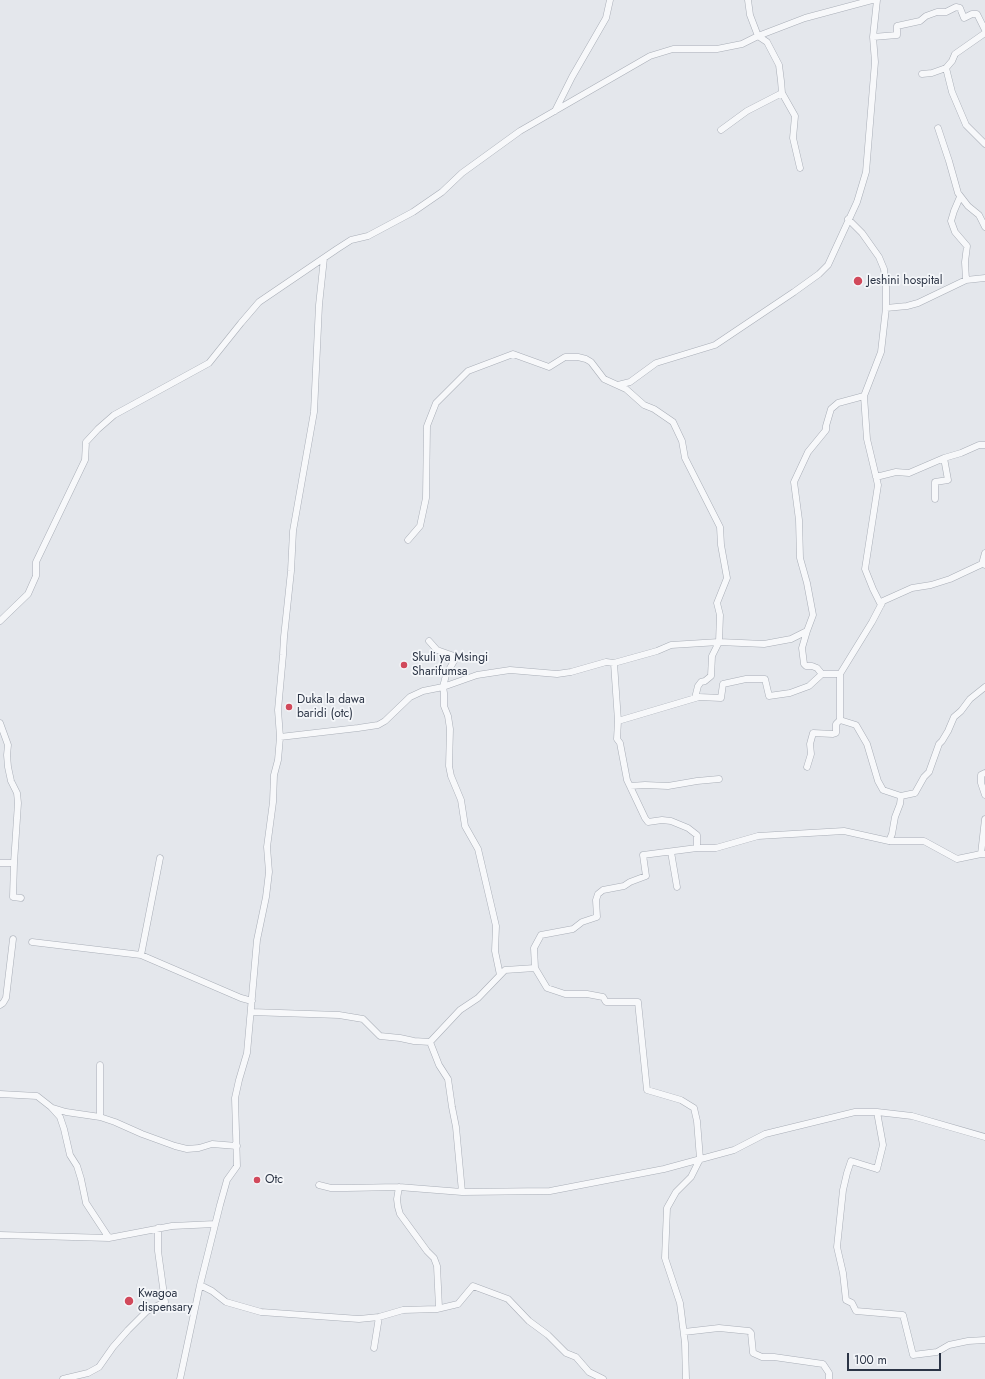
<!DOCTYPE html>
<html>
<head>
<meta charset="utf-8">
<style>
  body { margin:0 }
  #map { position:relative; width:985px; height:1379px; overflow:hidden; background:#e4e7ec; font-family:Jost,sans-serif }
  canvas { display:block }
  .scale { position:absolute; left:847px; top:1353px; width:94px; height:18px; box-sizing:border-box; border:2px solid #2b3445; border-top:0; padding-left:5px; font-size:12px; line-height:14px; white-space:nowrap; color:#2b3445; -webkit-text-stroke:3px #f4f6f9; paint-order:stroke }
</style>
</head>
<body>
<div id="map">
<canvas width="985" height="1379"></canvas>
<div class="scale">100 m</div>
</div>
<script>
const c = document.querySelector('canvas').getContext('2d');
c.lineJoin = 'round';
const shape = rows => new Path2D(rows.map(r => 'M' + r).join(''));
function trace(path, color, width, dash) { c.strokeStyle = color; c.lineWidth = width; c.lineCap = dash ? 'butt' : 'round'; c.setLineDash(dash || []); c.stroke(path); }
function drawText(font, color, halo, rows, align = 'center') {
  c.font = font + ' Jost,sans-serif'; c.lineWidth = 3.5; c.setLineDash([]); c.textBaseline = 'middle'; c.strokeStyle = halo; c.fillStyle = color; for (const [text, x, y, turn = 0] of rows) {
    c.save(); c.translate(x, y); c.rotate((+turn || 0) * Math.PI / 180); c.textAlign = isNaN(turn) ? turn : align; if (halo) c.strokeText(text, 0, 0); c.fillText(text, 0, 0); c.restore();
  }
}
const minor = shape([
  [748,0,750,15,758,36,767,42,779,65,781,81,782,93,795,116,793,138,800,168],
  [985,33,955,54,952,61,946,68,952,92,966,125,985,144],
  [873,37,897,35,897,26,920,21,926,16,937,12,946,12,956,7,960,8,964,18,972,14,977,14,985,30],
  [922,74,932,73,946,68],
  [555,111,572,77,606,18,610,0],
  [938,128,949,161,958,193,968,206,979,215,985,227],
  [721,130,747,111,782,93],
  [960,197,954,211,951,221,955,232,967,246,965,262,966,280],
  [848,219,862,233,879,257,884,269,886,287,886,308,881,352,864,396,867,439,878,485,865,569,873,589,881,605],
  [886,308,907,306,918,303,966,280,985,278],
  [618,385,630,382,656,363,715,345,794,292,819,274,828,265,857,202,866,172,875,62,873,37,877,0],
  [876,477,896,472,909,473,944,458,961,453,979,445,985,445],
  [935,499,935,482,948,480,944,458],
  [408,540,420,526,426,498,427,426,436,403,468,371,513,354,549,367,565,357,578,357,586,359,591,362,604,379,626,389,644,405,654,409,673,422,682,441,685,458,720,527,721,545,727,578,717,603,720,615,719,642,712,656,711,676,705,681,701,682,698,686,695,698],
  [985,553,982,564,985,565],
  [0,621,28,594,36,576,36,562,85,460,86,442,98,429,114,415,209,363,241,323,259,302,337,249,351,240,368,236,413,212,442,192,462,173,520,131,650,56,673,49,717,49,742,44,758,36,805,18,872,0],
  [807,631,802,648,804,664,806,666,812,666,817,668,822,674],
  [429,641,437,650,454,656,454,661,446,675,443,687,444,693,444,706,448,716,450,729,449,766,451,776,461,800,465,826,478,849,496,926,495,951,500,975],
  [840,720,856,725,867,744,878,781,883,790,901,796,900,804,895,817,892,834,889,841],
  [618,721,614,663,657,651,671,645,719,642,764,644,791,639,807,631,813,615,807,583,800,558,799,520,794,482,808,452,826,430,826,426,831,409,838,403,864,396],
  [0,723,8,745,7,755,8,767,11,781,17,793,18,803,14,863,13,897,21,898],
  [280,737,358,728,378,725,385,721,410,697,423,691,443,687,477,675,510,670,557,674,571,672,606,662,614,663],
  [807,767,811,754,810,744,813,733,833,734,836,733,836,724,840,720,840,674,872,622,883,601,912,588,931,585,950,579,982,564],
  [985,773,981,775,981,783,985,795],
  [630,786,645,785,668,786,697,781,719,779],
  [901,796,915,793,924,777,929,772,939,744,942,741,948,731,954,717,961,711,970,699,985,687],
  [697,848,697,835,688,828,671,821,662,820,648,822,645,818,627,780,620,743,617,739,618,721,699,697,721,698,723,684,746,679,765,679,769,696,790,693,809,686,822,674,840,674],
  [671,852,677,887],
  [981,854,985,819],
  [160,858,141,955,241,998,252,1001],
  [0,863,14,863],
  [32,942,141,955],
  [535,968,534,948,541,935,573,929,582,922,597,917,596,900,598,894,603,890,624,886,630,882,646,876,643,855,697,848,716,848,758,836,844,831,889,841,924,841,957,859,981,854,985,854],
  [0,1005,3,1003,6,998,13,939],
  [251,1012,339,1015,363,1019,380,1036,400,1038,414,1041,430,1042],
  [430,1042,460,1010,478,998,505,970,535,968,547,988,565,994,587,994,603,997,606,1002,638,1002,647,1090,681,1100,694,1108,697,1121,700,1159,691,1177,676,1192,667,1208,665,1258,680,1303,685,1343,686,1379],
  [430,1042,439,1065,448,1079,452,1107,456,1127,462,1192],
  [100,1065,100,1117,115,1122,142,1134,175,1146,187,1149,199,1148,212,1144,237,1146],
  [0,1094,37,1096,51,1107,60,1117,64,1129,70,1155,77,1166,81,1179,86,1203,109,1238],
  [53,1108,66,1112,100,1117],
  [877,1112,883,1145,877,1169,851,1161,847,1173,843,1190,837,1247,843,1273,846,1300,852,1303,856,1311,903,1315,913,1355,937,1352,949,1345,968,1341,985,1340],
  [319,1185,331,1188,346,1188,399,1187,462,1192,550,1191,664,1169,734,1150,765,1134,855,1112,877,1112,912,1116,985,1137],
  [399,1187,397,1199,398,1207,400,1214,427,1251,434,1258,437,1266,439,1308],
  [0,1235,109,1238,172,1226,215,1224],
  [200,1285,212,1291,226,1302,261,1312,359,1319,379,1317,403,1310,437,1309,458,1304,473,1286,508,1299,529,1321,548,1335,566,1353,576,1357,589,1372,603,1379],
  [684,1332,719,1328,749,1331,751,1333,753,1353,762,1357,774,1357,823,1364,829,1373,829,1379],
  [374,1348,379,1317],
  [63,1379,88,1373,99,1367,113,1347,128,1330,147,1311,165,1302,158,1251,158,1228],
  [180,1379,200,1285,220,1205,227,1180,237,1166,235,1098,239,1080,247,1053,257,940,266,897,269,872,267,847,273,802,274,775,278,760,280,737,278,710,283,655,284,637,291,571,293,531,314,412,319,305,324,258]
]);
const markers = [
  [858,281,5,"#d1495b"],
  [404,665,4,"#d1495b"],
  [289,707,4,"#d1495b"],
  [257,1180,4,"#d1495b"],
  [129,1301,5,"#d1495b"]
];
const poiNames = [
  ["Jeshini hospital",867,281],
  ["Skuli ya Msingi",412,658],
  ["Sharifumsa",412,672],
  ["Duka la dawa",297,700],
  ["baridi (otc)",297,714],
  ["Otc",265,1180],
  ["Kwagoa",138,1294],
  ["dispensary",138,1308]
];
trace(minor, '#a9aeb7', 7);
trace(minor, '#f7f8fa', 6);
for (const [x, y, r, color] of markers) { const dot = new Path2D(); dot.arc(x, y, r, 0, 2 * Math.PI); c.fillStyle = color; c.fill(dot); trace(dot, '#f4f6f9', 1.5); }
drawText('12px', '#2b3445', '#f4f6f9', poiNames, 'left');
</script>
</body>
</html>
